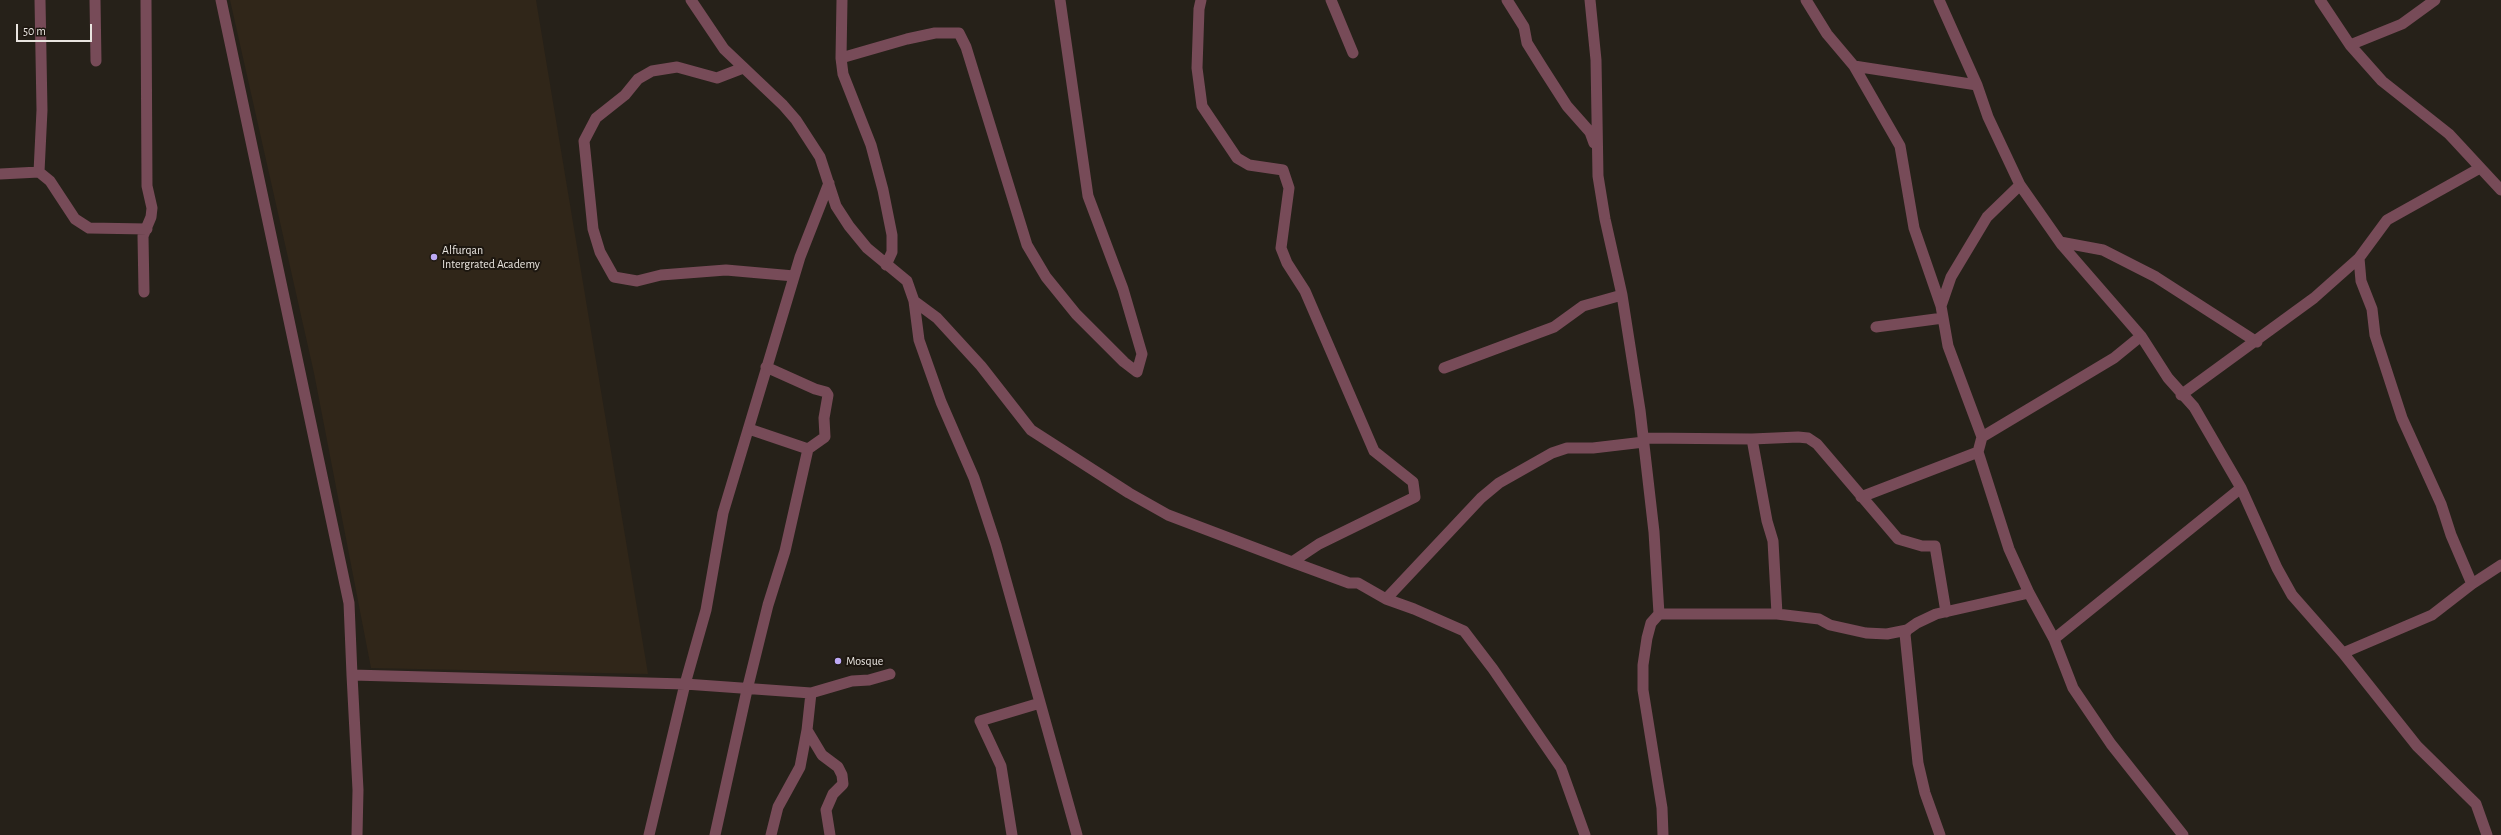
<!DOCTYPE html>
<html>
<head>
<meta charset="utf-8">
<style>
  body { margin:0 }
  #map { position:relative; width:2501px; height:835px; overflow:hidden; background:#262119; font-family:"Alegreya Sans",sans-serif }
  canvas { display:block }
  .scale { position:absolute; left:16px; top:24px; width:76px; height:18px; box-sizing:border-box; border:2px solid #e9e5e0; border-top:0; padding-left:5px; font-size:12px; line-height:14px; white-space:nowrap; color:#e9e5e0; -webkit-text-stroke:3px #1d1710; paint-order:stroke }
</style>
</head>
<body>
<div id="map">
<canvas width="2501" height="835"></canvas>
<div class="scale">50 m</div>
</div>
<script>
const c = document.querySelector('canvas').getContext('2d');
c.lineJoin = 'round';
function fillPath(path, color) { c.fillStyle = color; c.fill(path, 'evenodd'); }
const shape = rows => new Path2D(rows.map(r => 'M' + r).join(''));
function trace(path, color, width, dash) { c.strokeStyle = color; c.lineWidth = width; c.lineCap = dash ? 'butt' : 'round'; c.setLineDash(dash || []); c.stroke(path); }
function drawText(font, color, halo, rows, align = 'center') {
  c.font = font + ' "Alegreya Sans",sans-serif'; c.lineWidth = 4; c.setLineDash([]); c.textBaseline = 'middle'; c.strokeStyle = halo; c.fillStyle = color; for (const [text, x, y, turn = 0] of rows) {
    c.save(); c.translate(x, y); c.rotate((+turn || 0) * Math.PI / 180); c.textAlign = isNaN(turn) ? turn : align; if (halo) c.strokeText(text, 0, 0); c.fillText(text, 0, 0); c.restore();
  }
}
const built = shape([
  [230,0,536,0,648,674,371,668,314,373]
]);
const minor = shape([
  [95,0,96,61],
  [221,0,349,603,352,675,685,684,811,693,852,681,869,680,890,674],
  [691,0,724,49,783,105,796,120,820,157,836,206,849,226,867,248,907,281,914,301,919,340,941,402,974,478,996,545,1077,835],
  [842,0,841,58,843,74,871,145,883,190,892,235,892,252,886,265],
  [1201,0,1199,9,1197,68,1202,106,1237,158,1249,165,1283,170,1289,188,1281,248,1287,263,1305,291,1374,451,1413,482,1415,497,1319,544,1292,562],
  [1331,0,1353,53],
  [1507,0,1524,27,1527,43,1542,67,1567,106,1590,132,1594,143],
  [1590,0,1596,60,1598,176,1605,219,1622,295,1640,410,1654,532,1659,614,1651,623,1647,638,1643,665,1643,690,1662,808,1663,835],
  [1806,0,1827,34,1854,66,1900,146,1914,228,1941,306,1948,346,1982,437,1978,452,2009,549,2029,593,2054,639,2073,688,2111,744,2183,835],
  [1939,0,1977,85,1988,117,2020,185,2062,245,2141,336,2168,378,2194,407,2241,488,2277,568,2292,595,2343,653,2417,746,2476,804,2487,835],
  [2320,0,2350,45,2382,81,2449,134,2501,190],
  [2350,45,2402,24,2435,0],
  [841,58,907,39,935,33,959,33,966,47,1027,245,1046,277,1076,314,1124,362,1137,372,1142,354,1123,289,1088,196,1060,0],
  [1854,66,1977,85],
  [743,68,717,78,677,67,652,71,638,79,625,95,596,118,584,141,593,229,600,252,614,277,637,281,661,275,726,270,794,276],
  [39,172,42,110,40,0],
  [0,174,39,172,50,181,75,219,89,228,147,229],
  [2060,242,2103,250,2156,277,2257,342],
  [2359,258,2361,281,2372,309,2375,335,2402,418,2441,504,2451,535,2472,584],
  [144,292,143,236,151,217,152,208,147,186,146,0],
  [914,301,937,318,981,366,1031,430,1129,493,1168,515,1292,562,1349,583,1358,583,1386,599,1414,609,1464,631,1493,669,1561,768,1585,835],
  [1941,306,1951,277,1987,217,2020,185],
  [1876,327,1943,318],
  [1444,368,1554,327,1583,306,1622,295],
  [2181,395,2314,298,2359,258,2387,220,2480,168],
  [749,429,808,449],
  [1982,437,2114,358,2141,336],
  [1643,438,1752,439,1798,437,1808,438,1817,444,1898,539,1922,546,1935,546,1946,612],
  [1752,439,1767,521,1773,541,1777,614],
  [1861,497,1978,452],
  [1386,599,1481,498,1499,483,1552,453,1567,448,1593,448,1644,442],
  [1659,614,1777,614,1819,619,1830,625,1866,633,1887,634,1907,630],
  [2054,639,2241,488],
  [2343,653,2432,615,2472,584,2501,565],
  [352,675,358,790,357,835],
  [807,730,822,755,838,767,842,775,843,784,833,794,826,810,830,835],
  [649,835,685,684,706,610,723,513,800,257,829,183],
  [715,835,747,690,768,605,785,551,808,449,825,437,824,418,828,395,826,392,815,389,766,367],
  [771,835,778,807,800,767,807,730,811,693],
  [1012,835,1001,766,980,721,1040,703],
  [1940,835,1925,793,1918,763,1905,634,1907,630,1917,623,1936,614,2029,593]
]);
const markers = [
  [434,257,4,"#bda9f5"],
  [838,661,4,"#bda9f5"]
];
const poiNames = [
  ["Alfurqan",442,250],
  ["Intergrated Academy",442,264],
  ["Mosque",846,661]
];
fillPath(built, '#302619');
trace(minor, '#774b58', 11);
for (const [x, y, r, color] of markers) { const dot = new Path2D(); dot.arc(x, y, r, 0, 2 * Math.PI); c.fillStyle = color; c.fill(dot); trace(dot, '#1d1710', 1.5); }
drawText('12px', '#e9e5e0', '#1d1710', poiNames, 'left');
</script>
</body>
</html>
